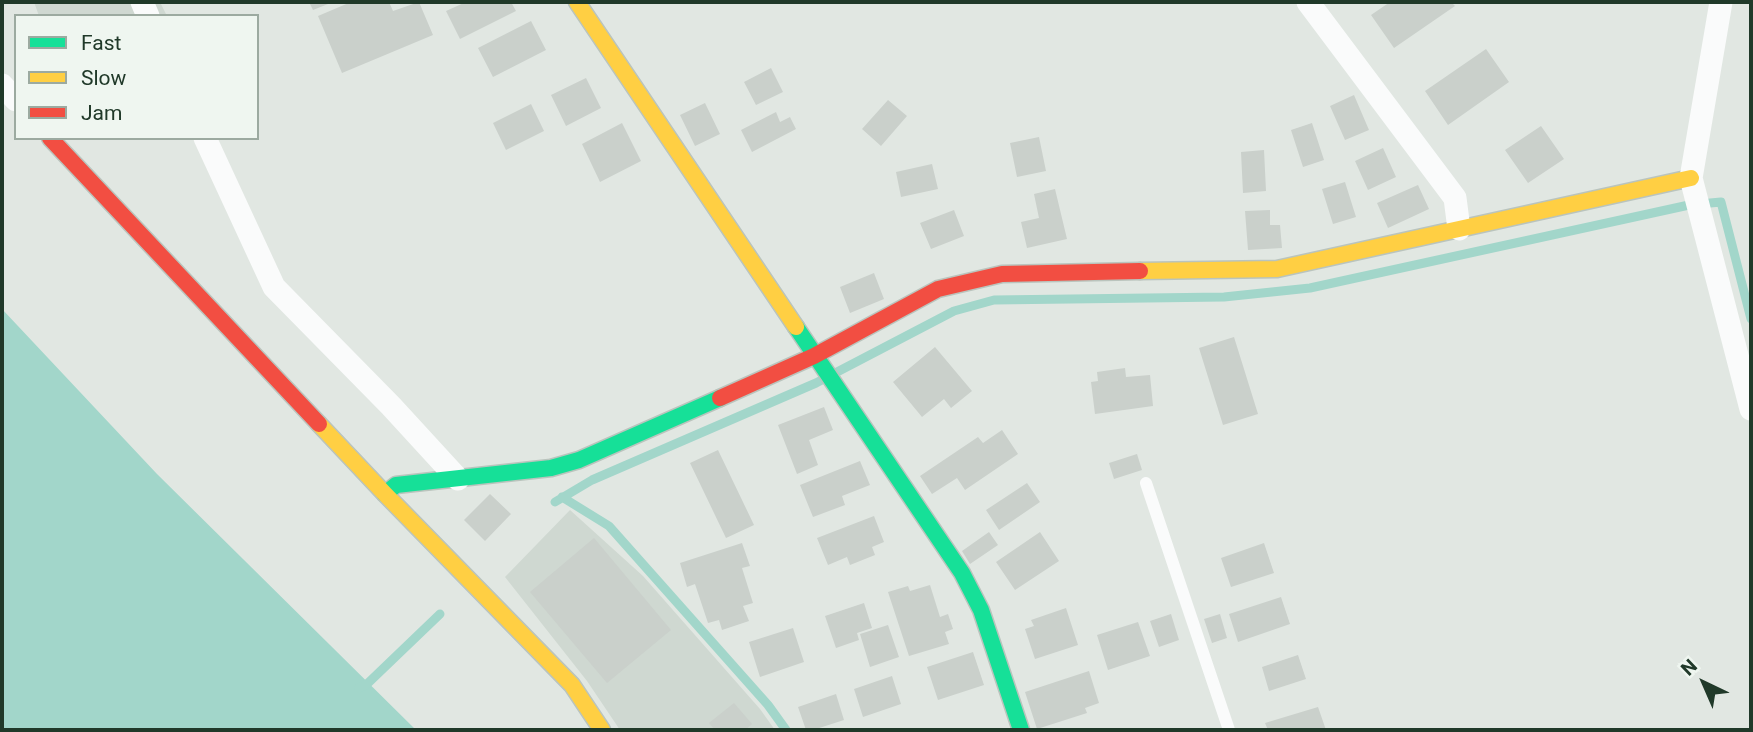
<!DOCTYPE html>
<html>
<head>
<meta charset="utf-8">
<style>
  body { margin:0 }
  #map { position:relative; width:1753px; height:732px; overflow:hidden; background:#e1e7e2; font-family:Roboto,sans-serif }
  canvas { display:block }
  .frame { position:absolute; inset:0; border:4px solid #203929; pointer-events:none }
  .legend { position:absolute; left:14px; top:14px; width:245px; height:126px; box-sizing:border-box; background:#eff6f0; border:2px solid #9caaa0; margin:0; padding:9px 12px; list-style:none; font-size:21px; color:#203929 }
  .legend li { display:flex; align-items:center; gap:14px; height:35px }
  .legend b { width:35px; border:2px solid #9caaa0 }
  .north { position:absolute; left:1669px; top:648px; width:70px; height:70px; -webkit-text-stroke:5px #eff6f0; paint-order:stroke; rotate:316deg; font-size:19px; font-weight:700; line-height:28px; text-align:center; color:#203929 }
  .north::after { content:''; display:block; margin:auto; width:24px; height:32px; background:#203929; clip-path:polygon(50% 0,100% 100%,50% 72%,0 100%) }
</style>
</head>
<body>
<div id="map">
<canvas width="1753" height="732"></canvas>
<div class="frame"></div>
<ul class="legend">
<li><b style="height:9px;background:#16e098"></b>Fast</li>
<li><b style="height:9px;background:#ffcf43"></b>Slow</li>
<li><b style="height:9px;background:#f24e42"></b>Jam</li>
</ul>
<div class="north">N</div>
</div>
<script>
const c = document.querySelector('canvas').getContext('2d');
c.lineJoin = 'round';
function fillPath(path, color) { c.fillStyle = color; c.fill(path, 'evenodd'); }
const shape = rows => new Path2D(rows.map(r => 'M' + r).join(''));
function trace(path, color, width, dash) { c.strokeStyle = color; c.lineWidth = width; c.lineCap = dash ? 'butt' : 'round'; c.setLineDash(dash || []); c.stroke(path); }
const built = shape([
  [34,2,160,2,167,16,39,16],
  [570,510,643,576,760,709,775,730,620,730,587,681,505,577]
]);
const water = shape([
  [2,309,157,474,416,730,2,730]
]);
const stream = shape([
  [562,497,609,526,768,705,786,730],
  [555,502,592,480,816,383,954,311,994,300,1224,297,1310,288,1689,205,1721,202,1751,319],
  [359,688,366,685,440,614]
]);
const building = shape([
  [309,2,333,2,313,10],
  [351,2,389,2,393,11,419,2,433,35,342,73,318,16],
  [466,2,511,2,516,11,460,39,446,11],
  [1390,2,1451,2,1455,6,1394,48,1371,15],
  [531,21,546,50,493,77,478,48],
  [1486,49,1509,82,1448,125,1425,91],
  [771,68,783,92,756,105,744,82],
  [586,78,601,108,566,126,551,95],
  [1354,95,1369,130,1345,140,1330,106],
  [888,100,907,116,881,146,862,129],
  [705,103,720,134,695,146,680,115],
  [531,104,544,131,506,150,493,123],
  [776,112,780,122,790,117,796,129,752,152,741,130],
  [622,123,641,161,600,182,582,144],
  [1312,123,1324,160,1303,167,1291,130],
  [1541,126,1564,159,1528,183,1505,150],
  [1039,137,1046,171,1017,177,1010,143],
  [1383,148,1396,177,1368,190,1355,161],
  [1264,150,1266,191,1243,193,1241,152],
  [932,164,938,189,901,197,896,172],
  [1345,182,1356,217,1333,224,1322,189],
  [1418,185,1429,209,1388,228,1377,203],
  [1055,189,1067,239,1027,248,1021,222,1039,218,1034,194],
  [954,210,964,236,931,249,920,223],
  [1270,210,1270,225,1280,225,1282,248,1248,250,1245,211],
  [874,273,884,299,850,313,840,287],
  [1234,337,1258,414,1223,425,1199,348],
  [935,347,972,391,951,408,944,399,922,417,893,382],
  [1125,368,1126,377,1150,375,1153,406,1095,414,1091,382,1098,381,1097,372],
  [824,407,833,430,809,440,818,465,797,474,778,425],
  [1002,430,1018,454,965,490,957,478,932,494,920,476,978,437,983,443],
  [718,450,754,525,726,538,690,463],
  [1137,454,1142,470,1114,479,1109,463],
  [860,461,870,485,842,496,845,505,813,517,800,485],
  [1027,483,1040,502,999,530,986,510],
  [490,494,511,514,485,541,464,520],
  [874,516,884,542,872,547,875,555,850,565,847,557,828,565,817,538],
  [989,532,998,545,970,564,962,551],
  [1040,532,1059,561,1015,590,996,562],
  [594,538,671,630,607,683,530,592],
  [742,543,750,566,742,568,753,603,743,606,749,621,722,630,719,620,708,623,695,584,687,587,680,563],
  [1264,543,1274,573,1231,587,1221,558],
  [930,585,940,617,948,614,953,629,945,632,949,644,909,656,888,592,908,586,910,591],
  [1281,597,1290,624,1238,642,1229,614],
  [864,603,872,628,857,633,859,640,836,648,825,616],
  [1066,608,1078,645,1035,659,1025,629,1034,626,1031,620],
  [1171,614,1179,640,1159,647,1150,621],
  [1220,614,1227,638,1212,643,1204,619],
  [1138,622,1150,656,1108,670,1097,635],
  [888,625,899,657,870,667,860,634],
  [793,628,804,662,760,677,749,642],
  [973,652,984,685,938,700,927,667],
  [1298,655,1306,679,1269,691,1262,667],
  [1089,671,1099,703,1085,708,1087,713,1037,729,1025,692],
  [892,676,901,704,863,717,854,689],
  [836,694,844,720,813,730,806,730,798,707],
  [734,703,752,724,745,730,715,730,709,723],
  [1318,707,1326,730,1305,730,1305,728,1299,730,1268,730,1265,723]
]);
const lane = shape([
  [1146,483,1229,730]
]);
const street = shape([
  [142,2,148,16],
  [1308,2,1455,198,1459,229],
  [1721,2,1691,178,1751,409],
  [2,85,16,100],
  [205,138,274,287,391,406,458,479]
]);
const fast = shape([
  [796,327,962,573,981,610,1021,730],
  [385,494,396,485,551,468,579,460,720,398]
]);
const slow = shape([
  [577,2,796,327],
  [1140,271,1277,269,1691,178],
  [319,424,385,494,572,685,602,730]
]);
const jam = shape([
  [50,138,319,424],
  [720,398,814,356,938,289,1002,274,1140,271]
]);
fillPath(built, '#cfd8d1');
fillPath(water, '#a2d6ca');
trace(stream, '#a2d6ca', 9);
fillPath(building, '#cad0cb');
trace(fast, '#bac4bd', 19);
trace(slow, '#bac4bd', 19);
trace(jam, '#bac4bd', 19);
trace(lane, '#fafbfb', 12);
trace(street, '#fafbfb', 23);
trace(fast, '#16e098', 16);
trace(slow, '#ffcf43', 16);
trace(jam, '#f24e42', 16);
</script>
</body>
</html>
